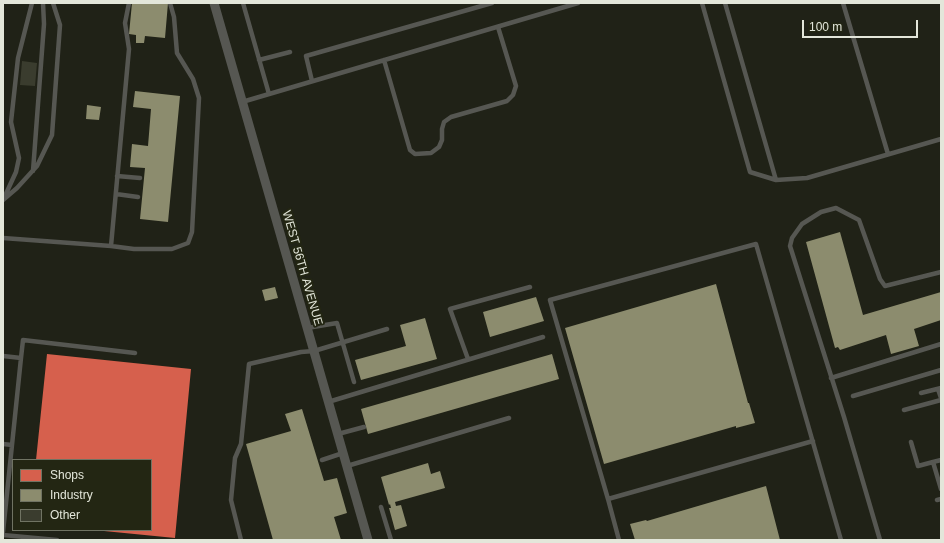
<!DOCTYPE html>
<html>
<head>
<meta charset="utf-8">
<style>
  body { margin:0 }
  #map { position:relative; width:944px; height:543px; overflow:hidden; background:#202217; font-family:Arial,sans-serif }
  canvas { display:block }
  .frame { position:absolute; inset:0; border:4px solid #e3e6da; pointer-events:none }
  .legend { position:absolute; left:12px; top:459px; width:140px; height:72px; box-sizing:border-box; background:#232613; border:1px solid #707363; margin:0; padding:5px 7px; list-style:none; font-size:12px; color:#e3e6da }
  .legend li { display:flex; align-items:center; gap:8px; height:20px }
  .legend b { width:20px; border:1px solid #707363 }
  .scale { position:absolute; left:802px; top:20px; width:116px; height:18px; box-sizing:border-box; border:2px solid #e3e6da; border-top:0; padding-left:5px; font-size:12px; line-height:14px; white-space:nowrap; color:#e3e6da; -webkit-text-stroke:3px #232613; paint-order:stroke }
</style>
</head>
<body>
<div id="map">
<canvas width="944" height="543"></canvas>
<div class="frame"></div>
<ul class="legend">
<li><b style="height:11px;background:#d6604d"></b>Shops</li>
<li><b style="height:11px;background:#8c8c6e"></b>Industry</li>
<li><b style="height:11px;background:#3a3c2e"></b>Other</li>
</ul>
<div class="scale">100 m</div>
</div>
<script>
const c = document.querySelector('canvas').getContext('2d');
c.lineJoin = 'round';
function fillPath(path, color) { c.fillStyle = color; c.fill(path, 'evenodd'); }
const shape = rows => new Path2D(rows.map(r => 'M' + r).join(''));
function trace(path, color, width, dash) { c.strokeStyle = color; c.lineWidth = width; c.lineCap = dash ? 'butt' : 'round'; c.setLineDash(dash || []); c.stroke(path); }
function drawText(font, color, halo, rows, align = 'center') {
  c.font = font + ' Arial,sans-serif'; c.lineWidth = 4; c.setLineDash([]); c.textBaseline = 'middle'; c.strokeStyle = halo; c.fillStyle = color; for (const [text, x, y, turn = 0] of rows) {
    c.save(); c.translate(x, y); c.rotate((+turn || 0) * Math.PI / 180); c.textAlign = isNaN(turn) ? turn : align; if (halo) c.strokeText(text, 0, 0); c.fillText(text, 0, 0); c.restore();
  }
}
const shops = shape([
  [47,354,191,369,175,538,104,531,151,530,151,460,36,460]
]);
const industry = shape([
  [132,3,168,3,165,38,145,36,144,43,136,43,136,35,129,34],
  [135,91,180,96,168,222,140,219,145,168,130,167,132,144,148,146,151,109,133,107],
  [87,105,101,107,99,120,86,119],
  [840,232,863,315,941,292,941,320,914,329,919,346,891,354,886,335,840,350,838,347,835,348,806,242],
  [716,284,748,403,749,403,755,423,736,428,736,426,604,464,565,328],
  [275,287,278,298,265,301,262,290],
  [536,297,544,321,490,337,483,312],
  [425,318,437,359,361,380,355,360,406,346,400,325],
  [552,354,559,379,368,434,361,409],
  [302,409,324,481,337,478,347,513,334,517,341,540,273,540,246,444,291,431,285,414],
  [428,463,431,474,440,471,445,488,395,502,396,506,401,505,407,526,395,530,389,508,391,508,390,504,389,505,381,477],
  [766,486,780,540,635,540,630,524,646,520,647,521]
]);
const building = shape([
  [22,61,37,63,35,86,20,85]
]);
const service = shape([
  [243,3,269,94],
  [702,3,750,172,776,180,807,178,941,139],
  [725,3,776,180],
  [843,3,888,154],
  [259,60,290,52],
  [384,60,410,150,415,154,431,153,439,147,442,140,442,129,444,122,451,117,507,101,513,95,516,86,498,27],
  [312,81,306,56,492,3],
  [242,102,578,3],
  [33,171,44,24,43,3],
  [117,176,140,178],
  [116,194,138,197],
  [4,198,16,172,19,158,11,122,18,58,32,3],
  [3,200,17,188,37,166,52,135,60,25,53,3],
  [3,238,111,246,129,49,125,23,129,3],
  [111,246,134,249,172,249,188,243,192,232,199,98,193,79,177,53,174,17,170,3],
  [307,328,337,323,354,382],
  [3,356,21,358,3,532],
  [21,358,23,340,135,353],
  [468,359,450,309,530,287],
  [831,378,941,344],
  [938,389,941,398],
  [921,393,941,388],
  [853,396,941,370],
  [328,402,543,337],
  [904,410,941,400],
  [338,434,364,427],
  [813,441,608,499,550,300,756,244,841,540],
  [911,442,918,466,933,462],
  [3,444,12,445],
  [322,460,343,453],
  [941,460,933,462,941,489],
  [347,466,509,418],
  [608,499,619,540],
  [937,500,941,499],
  [381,507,391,540],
  [3,535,57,540],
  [241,540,231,500,235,458,241,444,249,364,301,352,314,351,387,329],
  [880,540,844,417,790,246,792,238,802,224,821,212,836,208,859,220,880,279,885,286,941,272]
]);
const minor = shape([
  [214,3,368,540]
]);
const streetNames = [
  ["WEST 56TH AVENUE",302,268,74]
];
fillPath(shops, '#d6604d');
fillPath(industry, '#8c8c6e');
fillPath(building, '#3a3c2e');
trace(service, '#565752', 4.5);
trace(minor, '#565752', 9);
drawText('12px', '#e3e6da', '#232613', streetNames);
</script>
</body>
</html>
